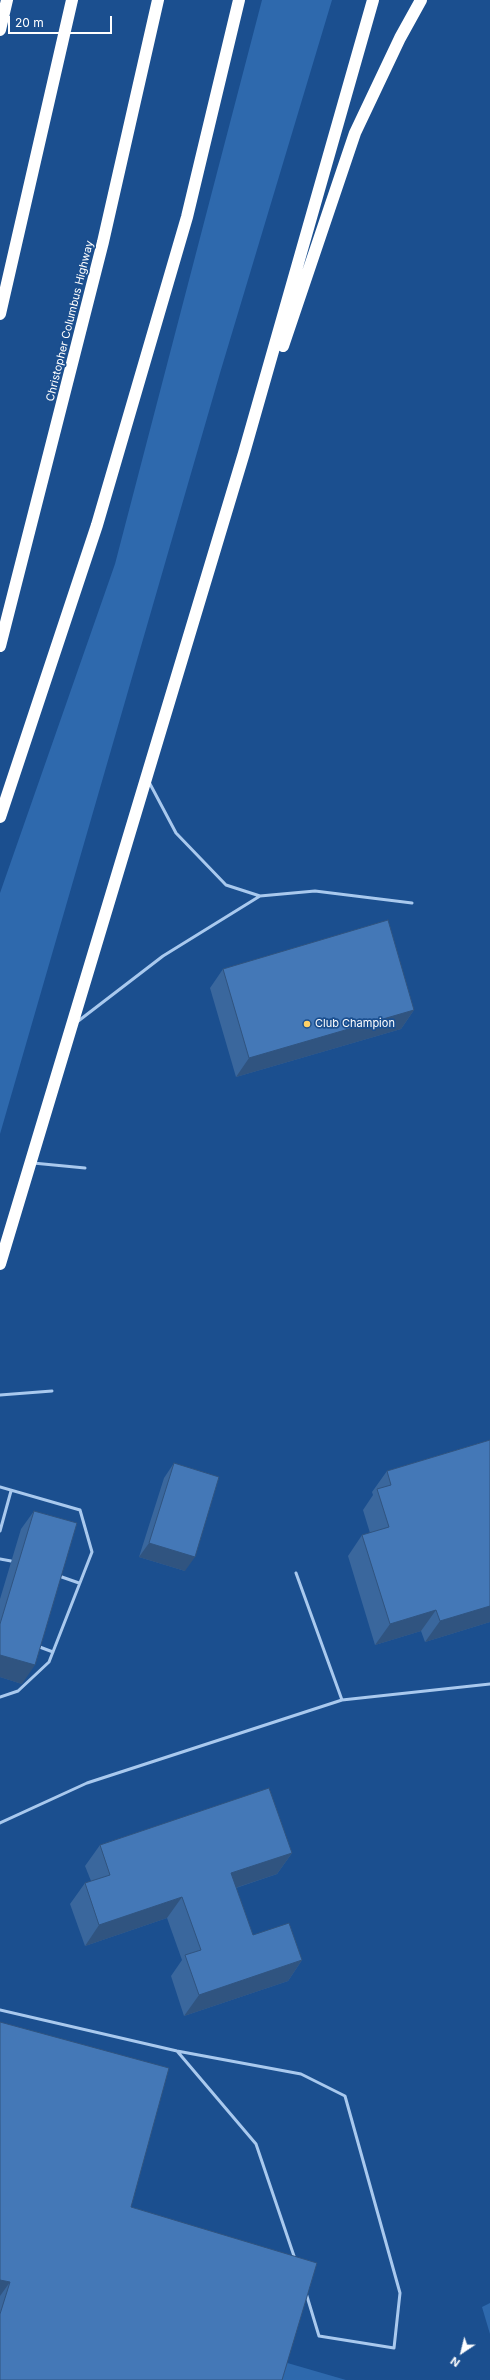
<!DOCTYPE html>
<html>
<head>
<meta charset="utf-8">
<style>
  body { margin:0 }
  #map { position:relative; width:490px; height:2380px; overflow:hidden; background:#1b4f8f; font-family:Inter,sans-serif }
  canvas { display:block }
  .north { position:absolute; left:442px; top:2332px; width:40px; height:40px; -webkit-text-stroke:3px #1b4f8f; paint-order:stroke; rotate:215deg; font-size:11px; font-weight:700; line-height:16px; text-align:center; color:#fff }
  .north::after { content:''; display:block; margin:auto; width:14px; height:18px; background:#fff; clip-path:polygon(50% 0,100% 100%,50% 72%,0 100%) }
  .scale { position:absolute; left:8px; top:16px; width:104px; height:18px; box-sizing:border-box; border:2px solid #fff; border-top:0; padding-left:5px; font-size:12px; line-height:14px; white-space:nowrap; color:#fff; -webkit-text-stroke:3px #1b4f8f; paint-order:stroke }
</style>
</head>
<body>
<div id="map">
<canvas width="490" height="2380"></canvas>
<div class="north">N</div>
<div class="scale">20 m</div>
</div>
<script>
const c = document.querySelector('canvas').getContext('2d');
c.lineJoin = 'round';
function fillPath(path, color) { c.fillStyle = color; c.fill(path, 'evenodd'); }
const shape = rows => new Path2D(rows.map(r => 'M' + r).join(''));
function trace(path, color, width, dash) { c.strokeStyle = color; c.lineWidth = width; c.lineCap = dash ? 'butt' : 'round'; c.setLineDash(dash || []); c.stroke(path); }
function drawText(font, color, halo, rows, align = 'center') {
  c.font = font + ' Inter,sans-serif'; c.lineWidth = 3.5; c.setLineDash([]); c.textBaseline = 'middle'; c.strokeStyle = halo; c.fillStyle = color; for (const [text, x, y, turn = 0] of rows) {
    c.save(); c.translate(x, y); c.rotate((+turn || 0) * Math.PI / 180); c.textAlign = isNaN(turn) ? turn : align; if (halo) c.strokeText(text, 0, 0); c.fillText(text, 0, 0); c.restore();
  }
}
const green = shape([
  [262,0,332,0,220,373,0,1134,0,893,115,564],
  [490,2303,490,2334,482,2307],
  [284,2362,346,2380,279,2380]
]);
const lane = shape([
  [149,782,176,833,226,885,260,896,315,891,412,903],
  [77,1022,163,956,260,896],
  [33,1163,85,1168],
  [0,1395,52,1391],
  [0,1487,80,1510,92,1552,49,1662,18,1691,0,1697],
  [0,1531,11,1491],
  [0,1559,11,1561],
  [296,1573,342,1700],
  [59,1576,79,1583],
  [37,1646,53,1652],
  [0,1823,87,1783,342,1700,490,1684],
  [0,2010,177,2051,301,2074,345,2096,400,2293,394,2348,319,2336,306,2293],
  [177,2051,256,2144,295,2259]
]);
const highway = shape([
  [0,30,7,0],
  [0,314,72,0],
  [283,346,355,133,400,38,421,0],
  [0,646,103,242,158,0],
  [0,817,97,525,187,217,239,0],
  [0,1264,244,453,373,0]
]);
const wall = shape([
  [223,969,414,1010,401,1029,236,1077,210,988],
  [490,1440,490,1622,425,1642,421,1631,375,1645,348,1556,362,1535,370,1533,363,1510,373,1495,372,1492,387,1471],
  [174,1463,185,1571,139,1557,164,1478],
  [34,1511,22,1684,0,1677,0,1599,21,1529],
  [100,1845,292,1853,277,1874,236,1888,253,1935,302,1960,288,1981,184,2016,171,1976,182,1960,167,1918,85,1946,70,1904,85,1883,91,1881,85,1866],
  [0,2022,131,2207,0,2380]
]);
const shadedWall = shape([
  [414,1010,401,1029,236,1077,249,1058],
  [149,1543,195,1557,185,1571,139,1557],
  [490,1606,490,1622,425,1642,440,1621],
  [436,1610,421,1631,375,1645,390,1624],
  [0,1655,35,1665,22,1684,0,1677],
  [292,1853,277,1874,217,1894,231,1873],
  [182,1897,167,1918,85,1946,99,1925],
  [302,1960,288,1981,184,2016,199,1995],
  [0,2280,10,2282,0,2296]
]);
const building = shape([
  [388,920,414,1010,249,1058,223,969,388,920],
  [490,1440,490,1606,440,1621,436,1610,390,1624,362,1535,389,1527,377,1489,391,1485,387,1471,490,1440],
  [174,1463,219,1477,195,1557,149,1543,174,1463],
  [34,1511,77,1523,35,1665,0,1655,0,1624,34,1511],
  [269,1788,292,1853,231,1873,253,1935,289,1923,302,1960,199,1995,185,1955,201,1950,182,1897,99,1925,85,1883,110,1875,100,1845,269,1788],
  [0,2022,169,2068,131,2207,317,2263,282,2380,0,2380,0,2314,10,2282,0,2280,0,2022]
]);
const markers = [
  [307,1024,4,"#ffd166"]
];
const streetNames = [
  ["Christopher Columbus Highway",70,321,-76]
];
const poiNames = [
  ["Club Champion",315,1024]
];
fillPath(green, '#2e69ad');
trace(lane, '#a9c9ee', 3);
trace(highway, '#fff', 12);
fillPath(wall, '#3a679d');
fillPath(shadedWall, '#305480');
fillPath(building, '#4478b7');
trace(building, '#305480', 1);
for (const [x, y, r, color] of markers) { const dot = new Path2D(); dot.arc(x, y, r, 0, 2 * Math.PI); c.fillStyle = color; c.fill(dot); trace(dot, '#1b4f8f', 1.5); }
drawText('11px', '#fff', '#1b4f8f', streetNames);
drawText('11px', '#fff', '#1b4f8f', poiNames, 'left');
</script>
</body>
</html>
